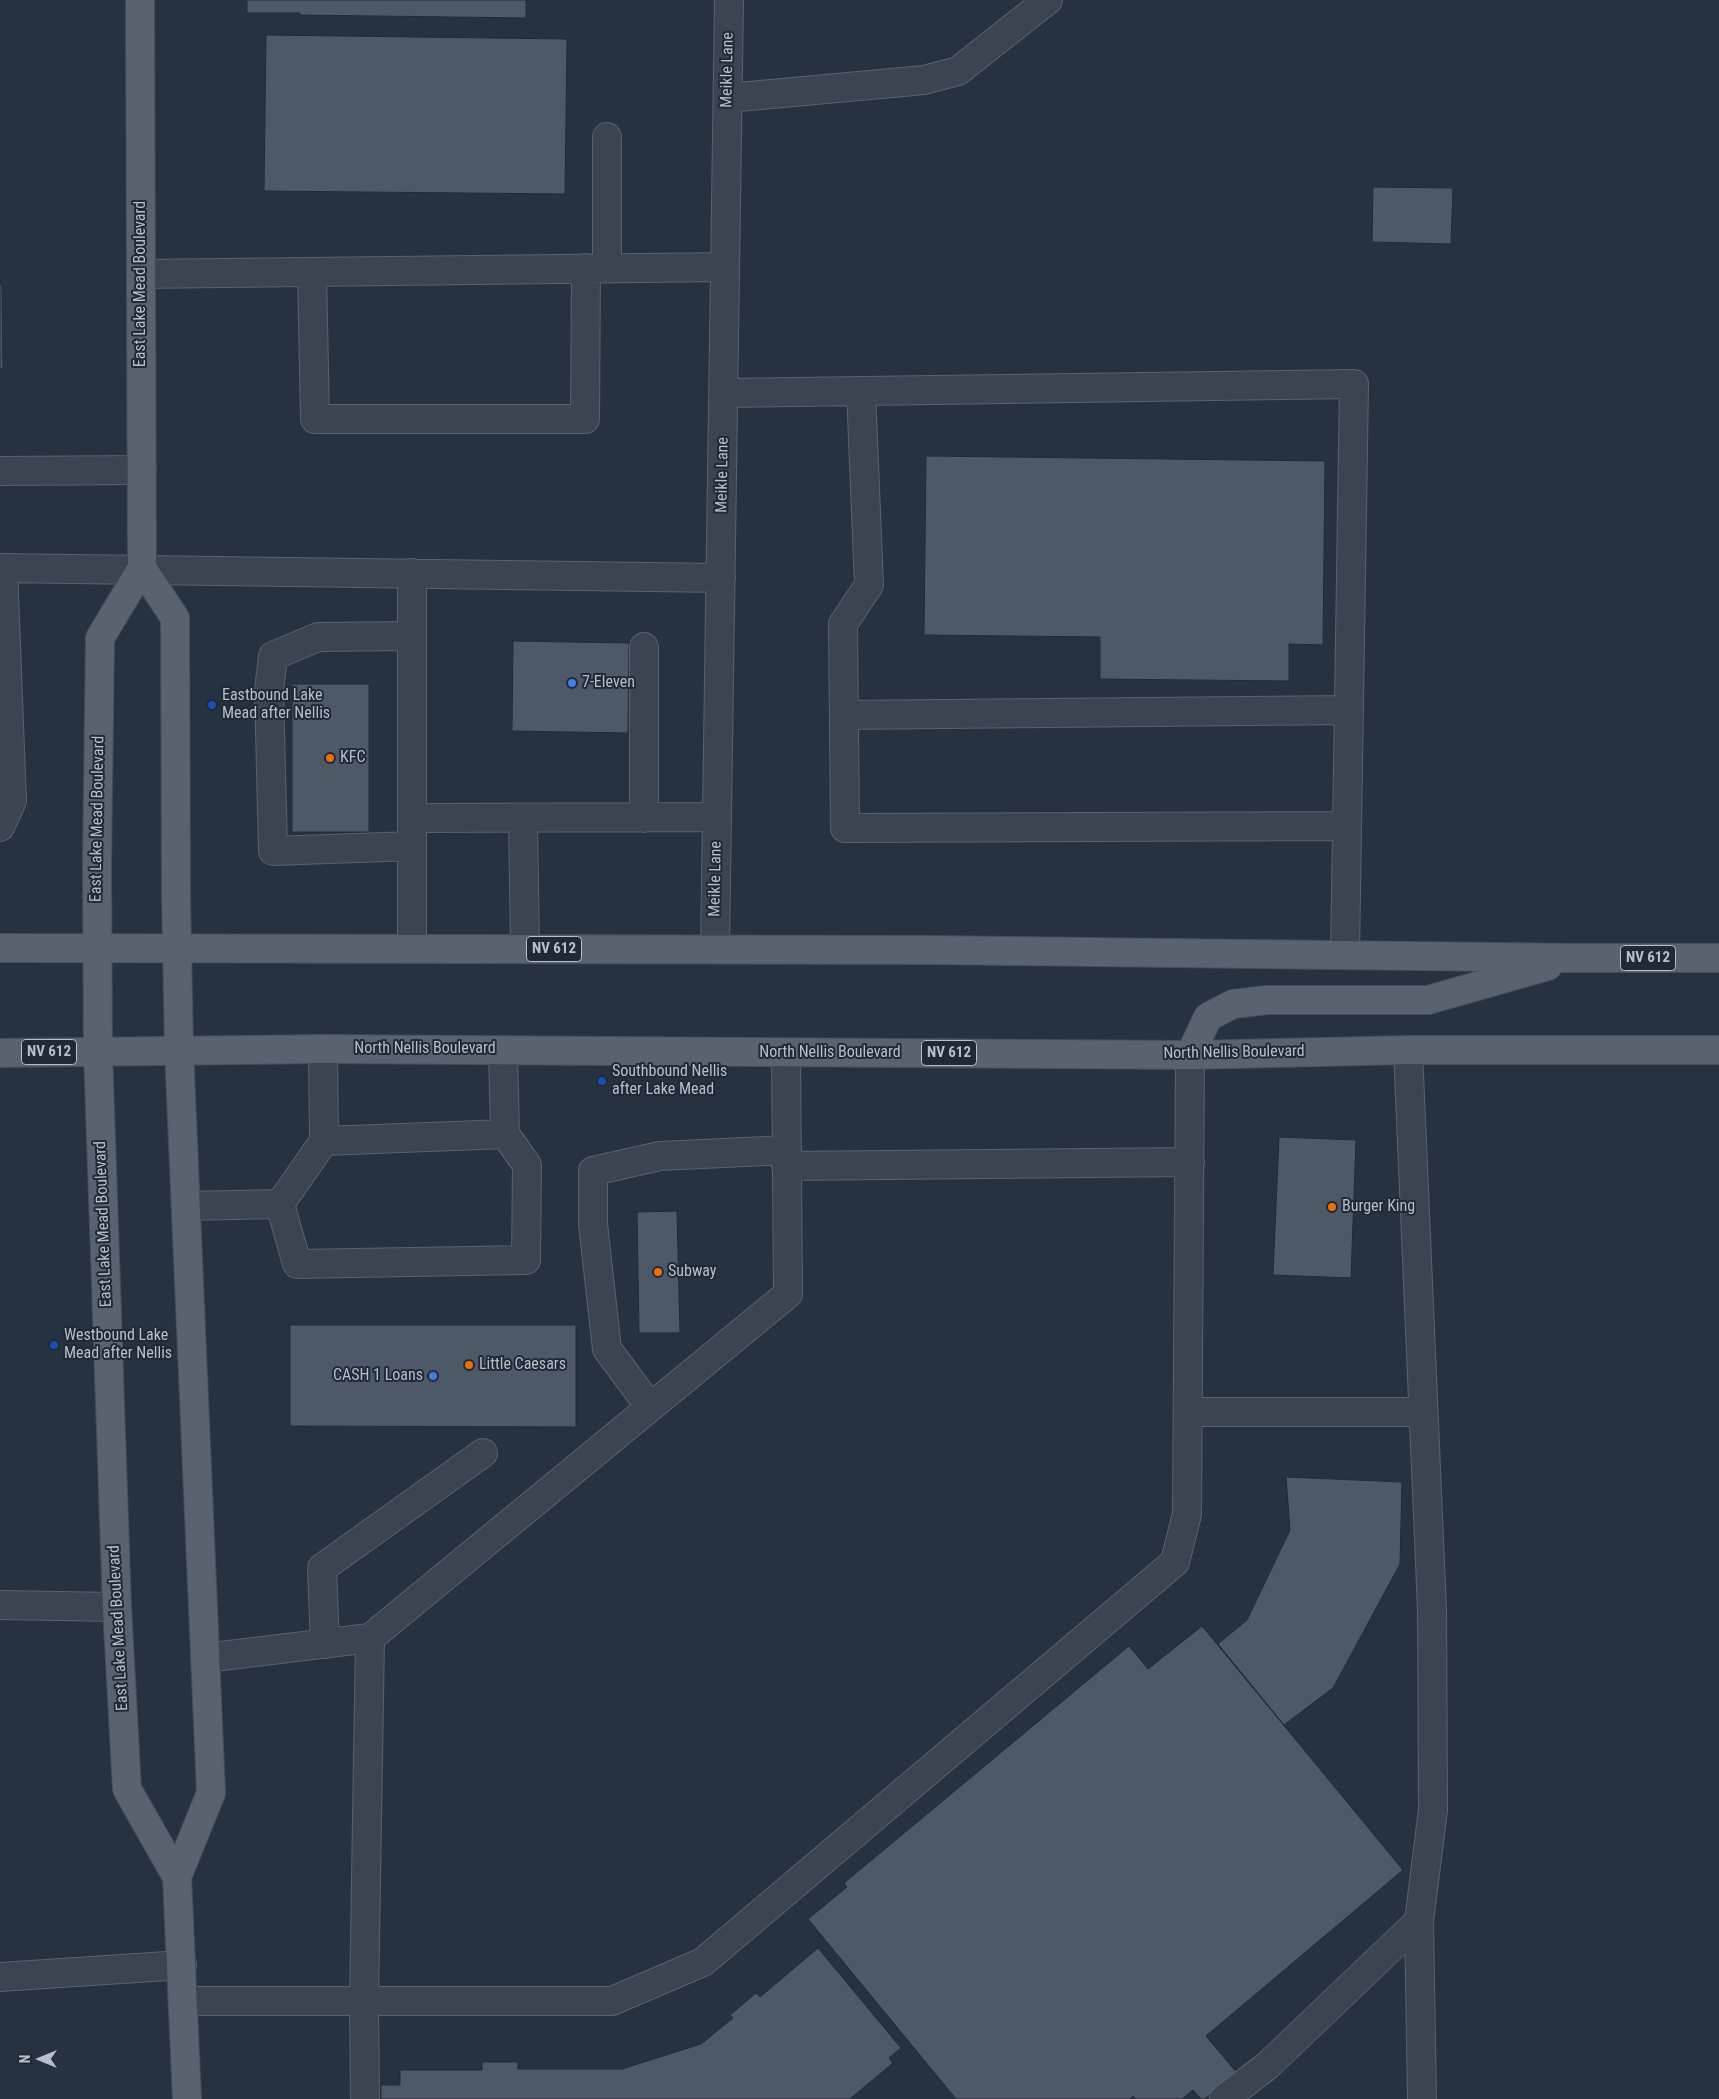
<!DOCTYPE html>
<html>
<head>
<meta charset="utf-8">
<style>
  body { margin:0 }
  #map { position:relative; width:1719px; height:2099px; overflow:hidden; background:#273240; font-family:"Roboto Condensed",sans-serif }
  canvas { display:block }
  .north { position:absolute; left:15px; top:2034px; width:50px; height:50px; -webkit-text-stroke:4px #202936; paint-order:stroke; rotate:270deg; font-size:14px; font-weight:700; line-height:20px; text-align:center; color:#b8bfca }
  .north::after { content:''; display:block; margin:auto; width:18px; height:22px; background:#b8bfca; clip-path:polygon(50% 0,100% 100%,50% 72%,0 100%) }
</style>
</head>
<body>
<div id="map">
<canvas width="1719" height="2099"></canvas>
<div class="north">N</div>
</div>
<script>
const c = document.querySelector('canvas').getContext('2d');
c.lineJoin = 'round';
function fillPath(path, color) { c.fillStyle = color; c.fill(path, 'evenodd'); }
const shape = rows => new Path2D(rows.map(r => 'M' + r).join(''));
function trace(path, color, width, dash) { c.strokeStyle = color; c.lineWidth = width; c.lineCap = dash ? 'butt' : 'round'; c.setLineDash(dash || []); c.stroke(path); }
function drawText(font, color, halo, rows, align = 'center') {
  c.font = font + ' "Roboto Condensed",sans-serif'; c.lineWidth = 4; c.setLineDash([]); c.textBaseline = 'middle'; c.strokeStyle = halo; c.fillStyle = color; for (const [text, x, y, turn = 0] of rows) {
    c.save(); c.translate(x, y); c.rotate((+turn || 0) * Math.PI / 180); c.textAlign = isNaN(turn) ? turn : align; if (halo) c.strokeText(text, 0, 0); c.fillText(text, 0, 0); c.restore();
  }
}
const building = shape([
  [247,0,526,0,526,18,300,15,300,13,247,13,247,0],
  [266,35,567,39,565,194,264,191,266,35],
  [1373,187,1453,188,1451,244,1372,242,1373,187],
  [0,284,2,284,3,369,0,369,0,284],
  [926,456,1325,461,1323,645,1289,644,1289,681,1100,679,1100,637,924,635,926,456],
  [513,641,629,643,628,733,512,731,513,641],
  [292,684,369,684,369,832,292,832,292,684],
  [1279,1137,1356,1140,1351,1278,1273,1275,1279,1137],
  [677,1211,680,1333,639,1333,637,1212,677,1211],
  [290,1325,576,1325,576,1427,290,1426,290,1325],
  [1286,1477,1402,1482,1400,1564,1333,1688,1284,1725,1218,1644,1247,1620,1290,1530,1286,1477],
  [1202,1626,1403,1870,1206,2036,1237,2073,1205,2099,1201,2099,1193,2090,1182,2099,1136,2099,1133,2096,1130,2099,956,2099,808,1919,847,1887,844,1883,1129,1646,1148,1669,1202,1626],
  [818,1948,901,2048,889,2058,893,2063,850,2099,381,2099,381,2085,400,2085,400,2070,482,2070,482,2062,518,2062,518,2069,622,2069,701,2044,733,2018,730,2015,756,1993,760,1997,818,1948]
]);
const minor = shape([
  [728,98,924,80,958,71,1048,0],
  [607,137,607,268],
  [312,272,315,419,585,419,586,268],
  [141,274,725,267],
  [861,391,869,585,843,624,845,828,1347,826],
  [724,393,1354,384,1345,955],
  [0,471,142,470],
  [0,568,721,578],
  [412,573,412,948],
  [412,636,318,637,273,656,269,691,273,851,412,846],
  [644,647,644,818],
  [844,715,1348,710],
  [412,818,717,817],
  [523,818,525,949],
  [0,827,12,801,3,568],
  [715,949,729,0],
  [324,1141,505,1134,503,1050],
  [786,1166,1190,1162],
  [280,1204,297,1264,526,1260,527,1165,505,1134],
  [186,1206,280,1204,324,1141,323,1049],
  [650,1407,607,1349,593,1224,593,1171,660,1156,787,1150],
  [1188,1412,1423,1412],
  [0,1605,117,1607],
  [325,1644,322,1568,483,1453],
  [205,1658,370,1638,788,1294,786,1053],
  [1419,1921,1422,2099],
  [0,1977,182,1965],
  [183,2001,612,2001,703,1962,1175,1562,1187,1514,1190,1055],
  [365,2099,364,2001,370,1638],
  [1224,2099,1267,2066,1419,1921,1433,1810,1432,1609,1408,1050]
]);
const major = shape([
  [140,0,142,568,100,638,97,864,98,1052,117,1607,127,1789,177,1877],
  [142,568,175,618,176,893,179,1050,211,1793,177,1877,187,2099],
  [0,948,931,950,1576,958,1719,958],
  [0,1053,323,1049,1190,1055,1408,1050,1719,1050],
  [1190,1055,1208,1017,1233,1004,1267,1000,1428,1000,1548,966]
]);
const markers = [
  [572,683,5,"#3f7fe0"],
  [212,705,5,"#1a4fb4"],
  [330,758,5,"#e8710a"],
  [602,1081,5,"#1a4fb4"],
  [1332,1207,5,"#e8710a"],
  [658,1272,5,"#e8710a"],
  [54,1345,5,"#1a4fb4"],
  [469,1365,5,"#e8710a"],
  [433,1376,5,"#3f7fe0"]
];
const shields = [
  [554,949,55],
  [1648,958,55],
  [49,1052,55],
  [949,1053,55]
];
const shieldNames = [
  ["NV 612",554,949],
  ["NV 612",1648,958],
  ["NV 612",49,1052],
  ["NV 612",949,1053]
];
const streetNames = [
  ["Meikle Lane",728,70,-89],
  ["East Lake Mead Boulevard",141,284,-90],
  ["Meikle Lane",723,475,-89],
  ["East Lake Mead Boulevard",98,819,-89],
  ["Meikle Lane",716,879,-89],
  ["North Nellis Boulevard",425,1049],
  ["North Nellis Boulevard",830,1053],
  ["North Nellis Boulevard",1234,1053,-1],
  ["East Lake Mead Boulevard",104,1224,-92],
  ["East Lake Mead Boulevard",119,1628,-93]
];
const poiNames = [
  ["7-Eleven",582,683],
  ["Eastbound Lake",222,696],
  ["Mead after Nellis",222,714],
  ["KFC",340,758],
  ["Southbound Nellis",612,1072],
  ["after Lake Mead",612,1090],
  ["Burger King",1342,1207],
  ["Subway",668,1272],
  ["Westbound Lake",64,1336],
  ["Mead after Nellis",64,1354],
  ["Little Caesars",479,1365],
  ["CASH 1 Loans",423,1376,"right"]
];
fillPath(building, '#4d5969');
trace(building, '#222b37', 1);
trace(minor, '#59626d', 30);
trace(major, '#454d59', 30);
trace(minor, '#3b4450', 28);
trace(major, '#596370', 28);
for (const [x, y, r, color] of markers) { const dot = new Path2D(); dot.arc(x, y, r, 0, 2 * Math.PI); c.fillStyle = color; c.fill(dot); trace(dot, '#202936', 2); }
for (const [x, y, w] of shields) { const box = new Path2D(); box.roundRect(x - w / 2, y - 12.5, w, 25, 4); c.fillStyle = '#202936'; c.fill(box); trace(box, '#b8bfca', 1); }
drawText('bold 15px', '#b8bfca', null, shieldNames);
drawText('16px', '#b8bfca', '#202936', streetNames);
drawText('16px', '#b8bfca', '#202936', poiNames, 'left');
</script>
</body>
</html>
